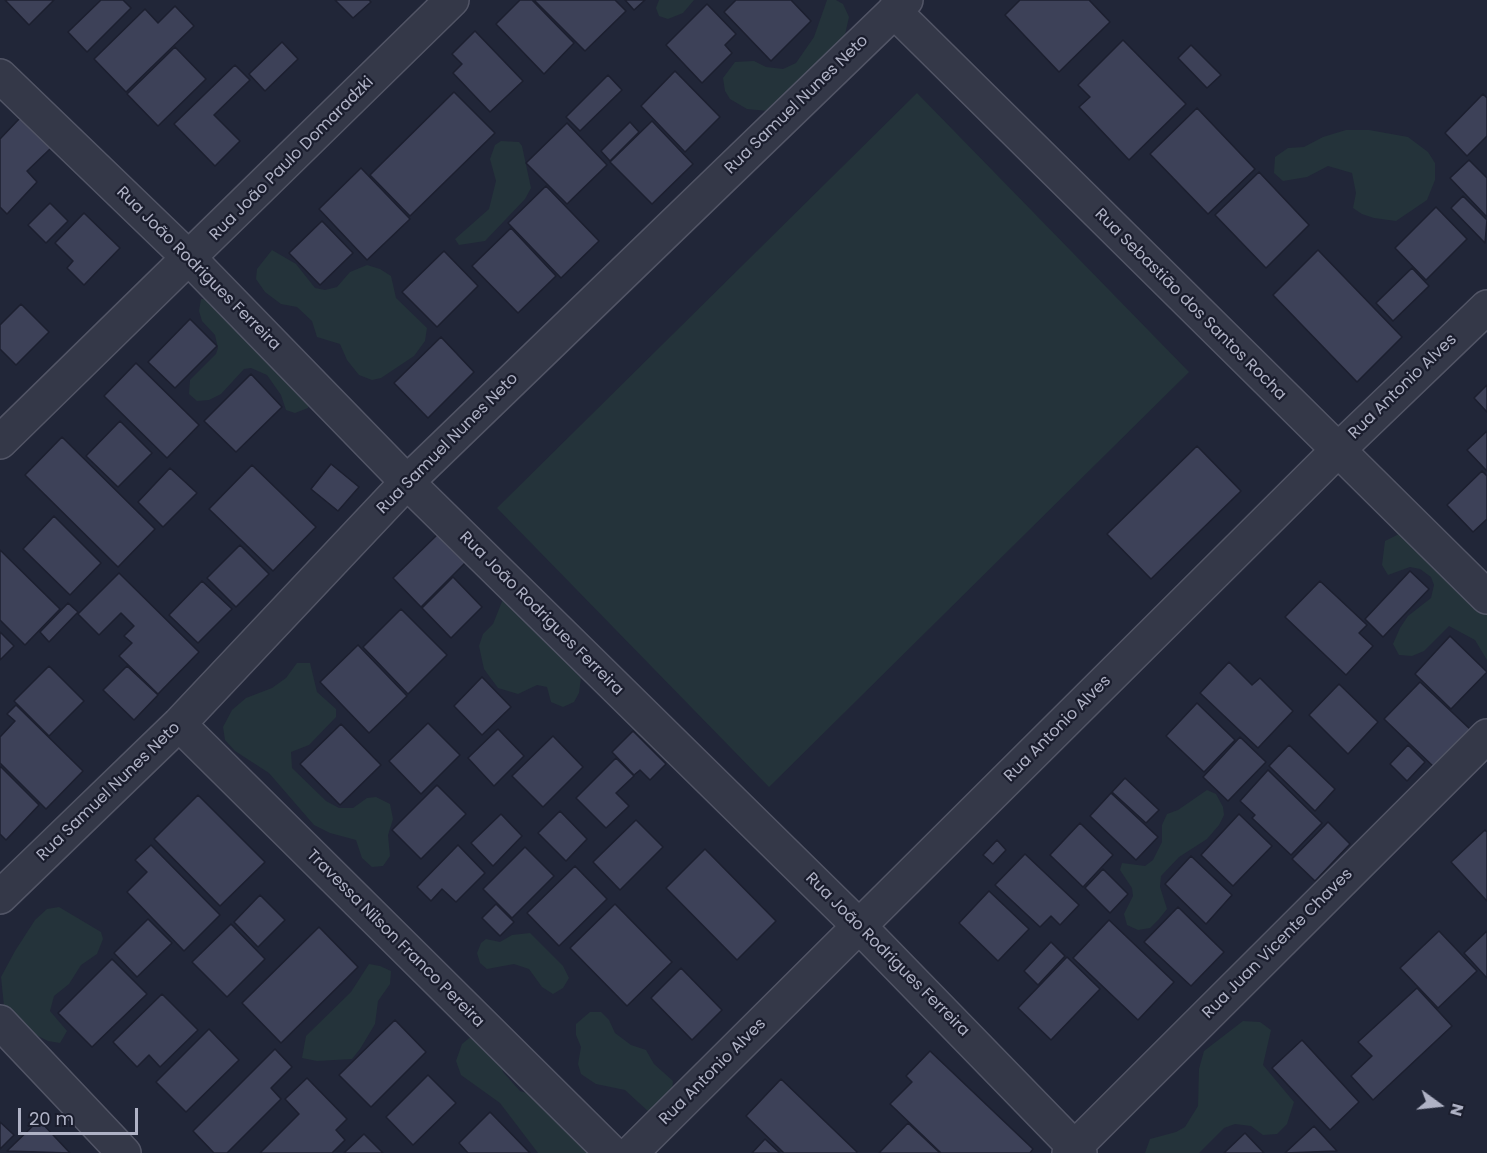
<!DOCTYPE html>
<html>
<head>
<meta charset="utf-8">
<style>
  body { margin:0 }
  #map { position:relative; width:1487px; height:1153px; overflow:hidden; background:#212638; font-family:Poppins,sans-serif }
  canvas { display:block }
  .north { position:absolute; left:1409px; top:1075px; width:60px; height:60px; -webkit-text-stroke:4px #1a1d2d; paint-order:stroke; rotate:105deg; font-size:16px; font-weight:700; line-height:24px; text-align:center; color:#afb2c5 }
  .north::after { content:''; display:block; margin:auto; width:21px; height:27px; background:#afb2c5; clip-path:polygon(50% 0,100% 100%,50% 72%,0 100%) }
  .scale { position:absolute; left:18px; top:1108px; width:120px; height:27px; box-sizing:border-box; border:3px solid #afb2c5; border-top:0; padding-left:8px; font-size:18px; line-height:21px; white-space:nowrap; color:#afb2c5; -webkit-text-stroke:4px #1a1d2d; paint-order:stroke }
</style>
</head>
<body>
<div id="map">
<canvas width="1487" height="1153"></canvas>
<div class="north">N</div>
<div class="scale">20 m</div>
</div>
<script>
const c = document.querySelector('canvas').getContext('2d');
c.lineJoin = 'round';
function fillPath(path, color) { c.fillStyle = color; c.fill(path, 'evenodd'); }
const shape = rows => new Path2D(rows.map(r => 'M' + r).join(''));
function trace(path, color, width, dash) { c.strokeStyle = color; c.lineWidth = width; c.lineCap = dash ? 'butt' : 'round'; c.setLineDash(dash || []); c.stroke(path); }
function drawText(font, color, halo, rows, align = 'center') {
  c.font = font + ' Poppins,sans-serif'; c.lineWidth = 4.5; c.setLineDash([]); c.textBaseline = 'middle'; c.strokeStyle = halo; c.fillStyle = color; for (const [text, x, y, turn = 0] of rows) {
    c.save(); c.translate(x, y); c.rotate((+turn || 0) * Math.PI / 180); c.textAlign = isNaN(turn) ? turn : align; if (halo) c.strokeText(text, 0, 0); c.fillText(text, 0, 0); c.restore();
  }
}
const green = shape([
  [659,0,694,0,683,13,668,19,659,16,656,8],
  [827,0,836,0,843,4,849,17,844,39,778,112,747,109,730,99,725,91,723,78,735,62,754,61,766,67,783,69,796,63,814,37],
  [917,93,1189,372,769,787,497,508],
  [1346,130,1369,130,1408,137,1428,152,1435,163,1435,180,1427,200,1396,221,1374,218,1362,214,1353,208,1356,193,1352,173,1328,166,1307,177,1283,181,1274,173,1275,157,1288,148,1304,147,1323,137],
  [501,141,519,142,522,146,531,188,525,199,485,241,459,245,455,239,489,209,496,181,490,159,495,145],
  [272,250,296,264,315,288,325,290,337,287,350,272,367,265,380,269,391,276,396,298,427,328,425,341,414,356,381,378,372,380,359,375,347,360,340,344,317,337,312,321,297,307,281,304,265,292,256,279,257,269],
  [201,299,214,299,311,400,308,408,295,413,286,410,281,395,267,375,251,368,244,369,221,394,209,400,197,401,189,394,190,380,216,354,218,348,215,335,202,321,199,311],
  [1401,533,1487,612,1487,660,1475,640,1449,626,1424,651,1412,656,1399,655,1393,644,1400,628,1408,616,1431,598,1434,585,1431,577,1420,569,1410,567,1388,575,1382,565,1385,541],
  [512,597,568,657,569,666,581,678,579,693,574,702,563,707,551,702,547,687,537,685,518,694,498,688,484,669,479,646,483,634,493,624,503,599],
  [297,663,310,663,317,692,336,709,336,717,309,745,291,752,292,768,326,801,339,808,353,808,367,798,376,797,390,804,393,819,388,835,390,856,383,866,372,867,362,858,356,840,330,833,314,825,269,773,235,751,225,740,223,727,232,710,246,698,272,688,286,678],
  [1207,790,1216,794,1223,807,1224,815,1219,825,1207,839,1179,857,1161,876,1160,887,1167,909,1159,919,1150,928,1138,930,1127,925,1124,914,1133,896,1132,888,1120,870,1122,863,1145,866,1153,860,1162,842,1162,825,1167,814,1178,810],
  [59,907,101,932,103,939,97,954,81,965,69,984,54,996,50,1011,67,1031,60,1043,48,1041,32,1033,4,1006,1,977,15,951,35,920,47,909],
  [530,933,563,966,569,978,563,988,553,994,542,987,529,969,514,964,487,969,480,963,477,953,481,943,486,939,500,942,512,935],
  [369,964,380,966,391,971,390,984,378,1001,375,1024,360,1049,352,1059,317,1061,302,1058,306,1036,351,992],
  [590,1012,601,1012,609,1020,615,1033,631,1045,646,1050,654,1064,673,1081,671,1101,650,1113,625,1090,596,1084,581,1074,578,1064,581,1047,576,1035,576,1024],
  [1243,1021,1260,1022,1271,1030,1263,1065,1294,1102,1287,1124,1277,1134,1263,1135,1251,1126,1235,1124,1224,1128,1199,1153,1145,1153,1150,1139,1176,1132,1185,1127,1198,1106,1199,1069,1204,1051],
  [474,1034,501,1064,503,1072,520,1091,530,1094,597,1153,538,1153,500,1103,461,1075,456,1061,462,1044]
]);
const building = shape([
  [5,0,54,0,29,25,5,0],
  [101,0,123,0,131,8,87,52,68,32,101,0],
  [335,0,369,0,371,2,353,18,335,0],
  [520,0,532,0,574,43,544,74,496,24,520,0],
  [534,0,615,0,626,11,585,51,534,0],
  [625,0,645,0,634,10,625,0],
  [736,0,791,0,811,21,771,61,724,12,736,0],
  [1020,0,1089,0,1110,22,1059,72,1005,15,1020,0],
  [707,4,736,34,725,45,732,53,702,83,666,45,707,4],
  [175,6,194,26,126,92,94,59,145,9,158,23,175,6],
  [475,31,523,81,490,112,453,73,462,64,452,54,475,31],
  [1123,40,1186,104,1129,160,1079,107,1090,97,1078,85,1123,40],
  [282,42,298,59,265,91,249,74,282,42],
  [1191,45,1221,75,1207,88,1178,58,1191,45],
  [175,47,206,79,158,126,127,94,175,47],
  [235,65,250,80,214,115,240,141,215,166,174,124,235,65],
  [675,71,720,117,685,152,641,106,675,71],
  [608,75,622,90,580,131,566,117,608,75],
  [454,92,495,133,410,216,370,175,454,92],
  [1483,94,1487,98,1487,136,1467,156,1445,133,1483,94],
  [1197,108,1255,169,1208,214,1150,154,1197,108],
  [20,118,51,148,27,171,37,182,7,214,0,207,0,139,20,118],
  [652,121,693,164,652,204,610,162,652,121],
  [630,122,639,132,610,161,601,151,630,122],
  [567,123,607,165,567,204,526,163,567,123],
  [1469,160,1487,178,1487,217,1450,178,1469,160],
  [361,168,410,219,367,260,319,209,361,168],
  [1259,172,1309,225,1266,268,1215,215,1259,172],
  [546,186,599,241,561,278,508,223,546,186],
  [1463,196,1487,220,1485,243,1451,208,1463,196],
  [50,203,68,221,46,243,28,225,50,203],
  [1436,207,1467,239,1426,280,1395,248,1436,207],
  [84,213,120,248,84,285,67,268,73,261,55,243,84,213],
  [322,221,353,253,320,285,289,253,322,221],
  [511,228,556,276,518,313,472,266,511,228],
  [1318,250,1402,337,1357,382,1273,295,1318,250],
  [444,251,478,286,437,327,402,292,444,251],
  [1412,268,1429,286,1393,321,1376,303,1412,268],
  [21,304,49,332,16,365,0,349,0,325,21,304],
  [190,319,217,346,175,388,148,362,190,319],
  [441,337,474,372,428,418,394,383,441,337],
  [136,363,199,425,167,458,104,396,136,363],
  [251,374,282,407,236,452,204,421,251,374],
  [1487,385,1487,412,1474,398,1487,385],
  [120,421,152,453,118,487,86,456,120,421],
  [1487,431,1487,471,1467,450,1487,431],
  [62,437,155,529,118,567,25,475,62,437],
  [1197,446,1241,491,1151,579,1107,534,1197,446],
  [331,464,359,487,338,511,311,489,331,464],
  [252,465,316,527,273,571,209,509,252,465],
  [170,468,197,493,163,527,138,502,170,468],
  [1482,471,1487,476,1487,519,1473,532,1447,505,1482,471],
  [54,516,101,563,70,595,23,549,54,516],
  [439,533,467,561,421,607,393,578,439,533],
  [240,545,269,574,236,607,207,578,240,545],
  [0,550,60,609,25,645,0,620,0,550],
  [1410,571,1429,589,1383,637,1365,619,1410,571],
  [119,573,199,652,158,694,119,656,132,643,124,636,134,626,121,613,99,635,78,614,119,573],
  [453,577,482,607,451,638,422,608,453,577],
  [202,581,232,609,198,643,169,615,202,581],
  [1320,581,1367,625,1359,633,1373,646,1346,675,1285,617,1320,581],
  [68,603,78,612,49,642,40,632,68,603],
  [401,609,447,655,408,694,363,647,401,609],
  [0,632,14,646,0,660,0,632],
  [1450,636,1487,672,1451,709,1415,674,1450,636],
  [358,645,407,696,369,733,320,682,358,645],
  [1229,662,1252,685,1260,678,1293,711,1258,748,1200,693,1229,662],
  [49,666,84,701,49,736,14,701,49,666],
  [127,666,158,695,134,720,103,690,127,666],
  [482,677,511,707,482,735,454,706,482,677],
  [1420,682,1472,731,1436,769,1384,719,1420,682],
  [1339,684,1378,722,1348,754,1309,715,1339,684],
  [1197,703,1235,740,1204,772,1166,736,1197,703],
  [16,705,83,771,46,809,0,763,0,737,15,721,7,714,16,705],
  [428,723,460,755,421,794,389,761,428,723],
  [341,724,381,765,340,805,300,764,341,724],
  [498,729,524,756,494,786,468,758,498,729],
  [633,731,666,764,650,780,640,770,634,775,612,752,633,731],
  [553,736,583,767,543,807,512,776,553,736],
  [1240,737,1266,762,1228,801,1203,777,1240,737],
  [1289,745,1335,789,1315,811,1269,766,1289,745],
  [1408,745,1425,762,1407,781,1390,764,1408,745],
  [616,758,634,776,616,793,629,806,606,828,576,798,616,758],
  [0,766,39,805,6,840,0,834,0,766],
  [1268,770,1322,823,1291,855,1252,818,1255,815,1240,801,1268,770],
  [1125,778,1159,810,1146,823,1112,792,1125,778],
  [437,785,466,814,421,859,392,830,437,785],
  [1111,793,1158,837,1136,860,1090,816,1111,793],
  [198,795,265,862,220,906,154,839,198,795],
  [560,811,587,839,566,861,538,833,560,811],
  [501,814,522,836,493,866,471,843,501,814],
  [1239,814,1272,846,1233,886,1201,855,1239,814],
  [636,820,663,847,620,890,593,862,636,820],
  [1328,822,1350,844,1315,881,1292,859,1328,822],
  [1080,823,1113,855,1083,887,1050,855,1080,823],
  [1485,830,1487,832,1487,901,1451,862,1485,830],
  [997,840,1006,850,993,864,983,855,997,840],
  [151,845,220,915,184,951,127,892,147,872,135,860,151,845],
  [458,845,485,873,456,902,442,889,431,901,417,887,458,845],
  [525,847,554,876,512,918,483,889,525,847],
  [705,849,776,921,737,960,666,888,705,849],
  [1025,854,1079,905,1060,925,1051,916,1040,927,995,885,1025,854],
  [1191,856,1232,895,1206,924,1165,884,1191,856],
  [575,866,607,899,559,946,527,913,575,866],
  [1103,869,1128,894,1110,913,1085,888,1103,869],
  [989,891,1029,929,998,961,959,923,989,891],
  [260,895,285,920,258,947,234,922,260,895],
  [496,904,514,922,500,936,482,918,496,904],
  [615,904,672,962,627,1006,570,948,615,904],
  [1178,907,1224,952,1191,986,1144,942,1178,907],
  [148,919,172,943,137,977,114,953,148,919],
  [1109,920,1174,982,1138,1020,1073,958,1109,920],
  [231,924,265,959,227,997,192,962,231,924],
  [319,927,358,967,281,1043,242,1003,319,927],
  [1439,931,1477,971,1438,1008,1400,968,1439,931],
  [1487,931,1487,978,1464,953,1487,931],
  [1051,942,1065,956,1038,985,1024,971,1051,942],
  [1067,957,1100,989,1051,1040,1018,1008,1067,957],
  [112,959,147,994,92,1047,58,1013,112,959],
  [681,968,722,1010,692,1040,651,998,681,968],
  [1417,988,1452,1026,1373,1100,1351,1076,1372,1056,1358,1042,1417,988],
  [162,994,198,1030,160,1067,149,1055,137,1067,113,1042,162,994],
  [395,1020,426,1052,371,1107,339,1075,395,1020],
  [209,1029,239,1060,186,1112,156,1082,209,1029],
  [1302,1040,1359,1102,1330,1130,1272,1068,1302,1040],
  [275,1049,292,1067,271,1088,281,1099,227,1153,214,1153,193,1131,275,1049],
  [930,1051,1033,1149,1030,1153,941,1153,890,1104,912,1082,906,1076,930,1051],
  [428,1075,456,1103,413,1145,386,1117,428,1075],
  [307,1078,347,1119,336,1130,345,1140,332,1153,260,1153,299,1114,285,1099,307,1078],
  [781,1079,857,1152,856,1153,784,1153,746,1116,781,1079],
  [490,1112,530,1153,468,1153,459,1143,490,1112],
  [39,1120,70,1153,7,1151,39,1120],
  [0,1122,14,1135,0,1149,0,1122],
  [908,1123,940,1153,879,1153,908,1123],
  [1314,1126,1337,1151,1285,1153,1314,1126],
  [1245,1133,1264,1153,1224,1153,1245,1133],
  [364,1134,383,1153,344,1153,364,1134],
  [765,1139,780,1153,752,1153,765,1139]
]);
const minor = shape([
  [894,11,1487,597],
  [0,76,190,259,407,482,860,927,1080,1153],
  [0,442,452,0],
  [179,724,612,1153],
  [0,897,179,724,407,482,906,0],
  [0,1022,124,1153],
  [631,1153,1337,451,1487,307],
  [1069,1153,1487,736]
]);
const streetNames = [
  ["Rua Samuel Nunes Neto",797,105,-44],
  ["Rua João Paulo Domaradzki",292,159,-45],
  ["Rua João Rodrigues Ferreira",198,269,45],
  ["Rua Sebastião dos Santos Rocha",1190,305,45],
  ["Rua Antonio Alves",1403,387,-44],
  ["Rua Samuel Nunes Neto",448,444,-45],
  ["Rua João Rodrigues Ferreira",541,614,45],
  ["Rua Antonio Alves",1058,729,-45],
  ["Rua Samuel Nunes Neto",109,792,-44],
  ["Travessa Nilson Franco Pereira",395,939,45],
  ["Rua Juan Vicente Chaves",1278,944,-45],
  ["Rua João Rodrigues Ferreira",887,955,45],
  ["Rua Antonio Alves",713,1072,-45]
];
fillPath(green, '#24333a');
fillPath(building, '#3d4158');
trace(building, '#1c1f2f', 1.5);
trace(minor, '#525566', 36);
trace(minor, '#343848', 33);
drawText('16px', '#afb2c5', '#1a1d2d', streetNames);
</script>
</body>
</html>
